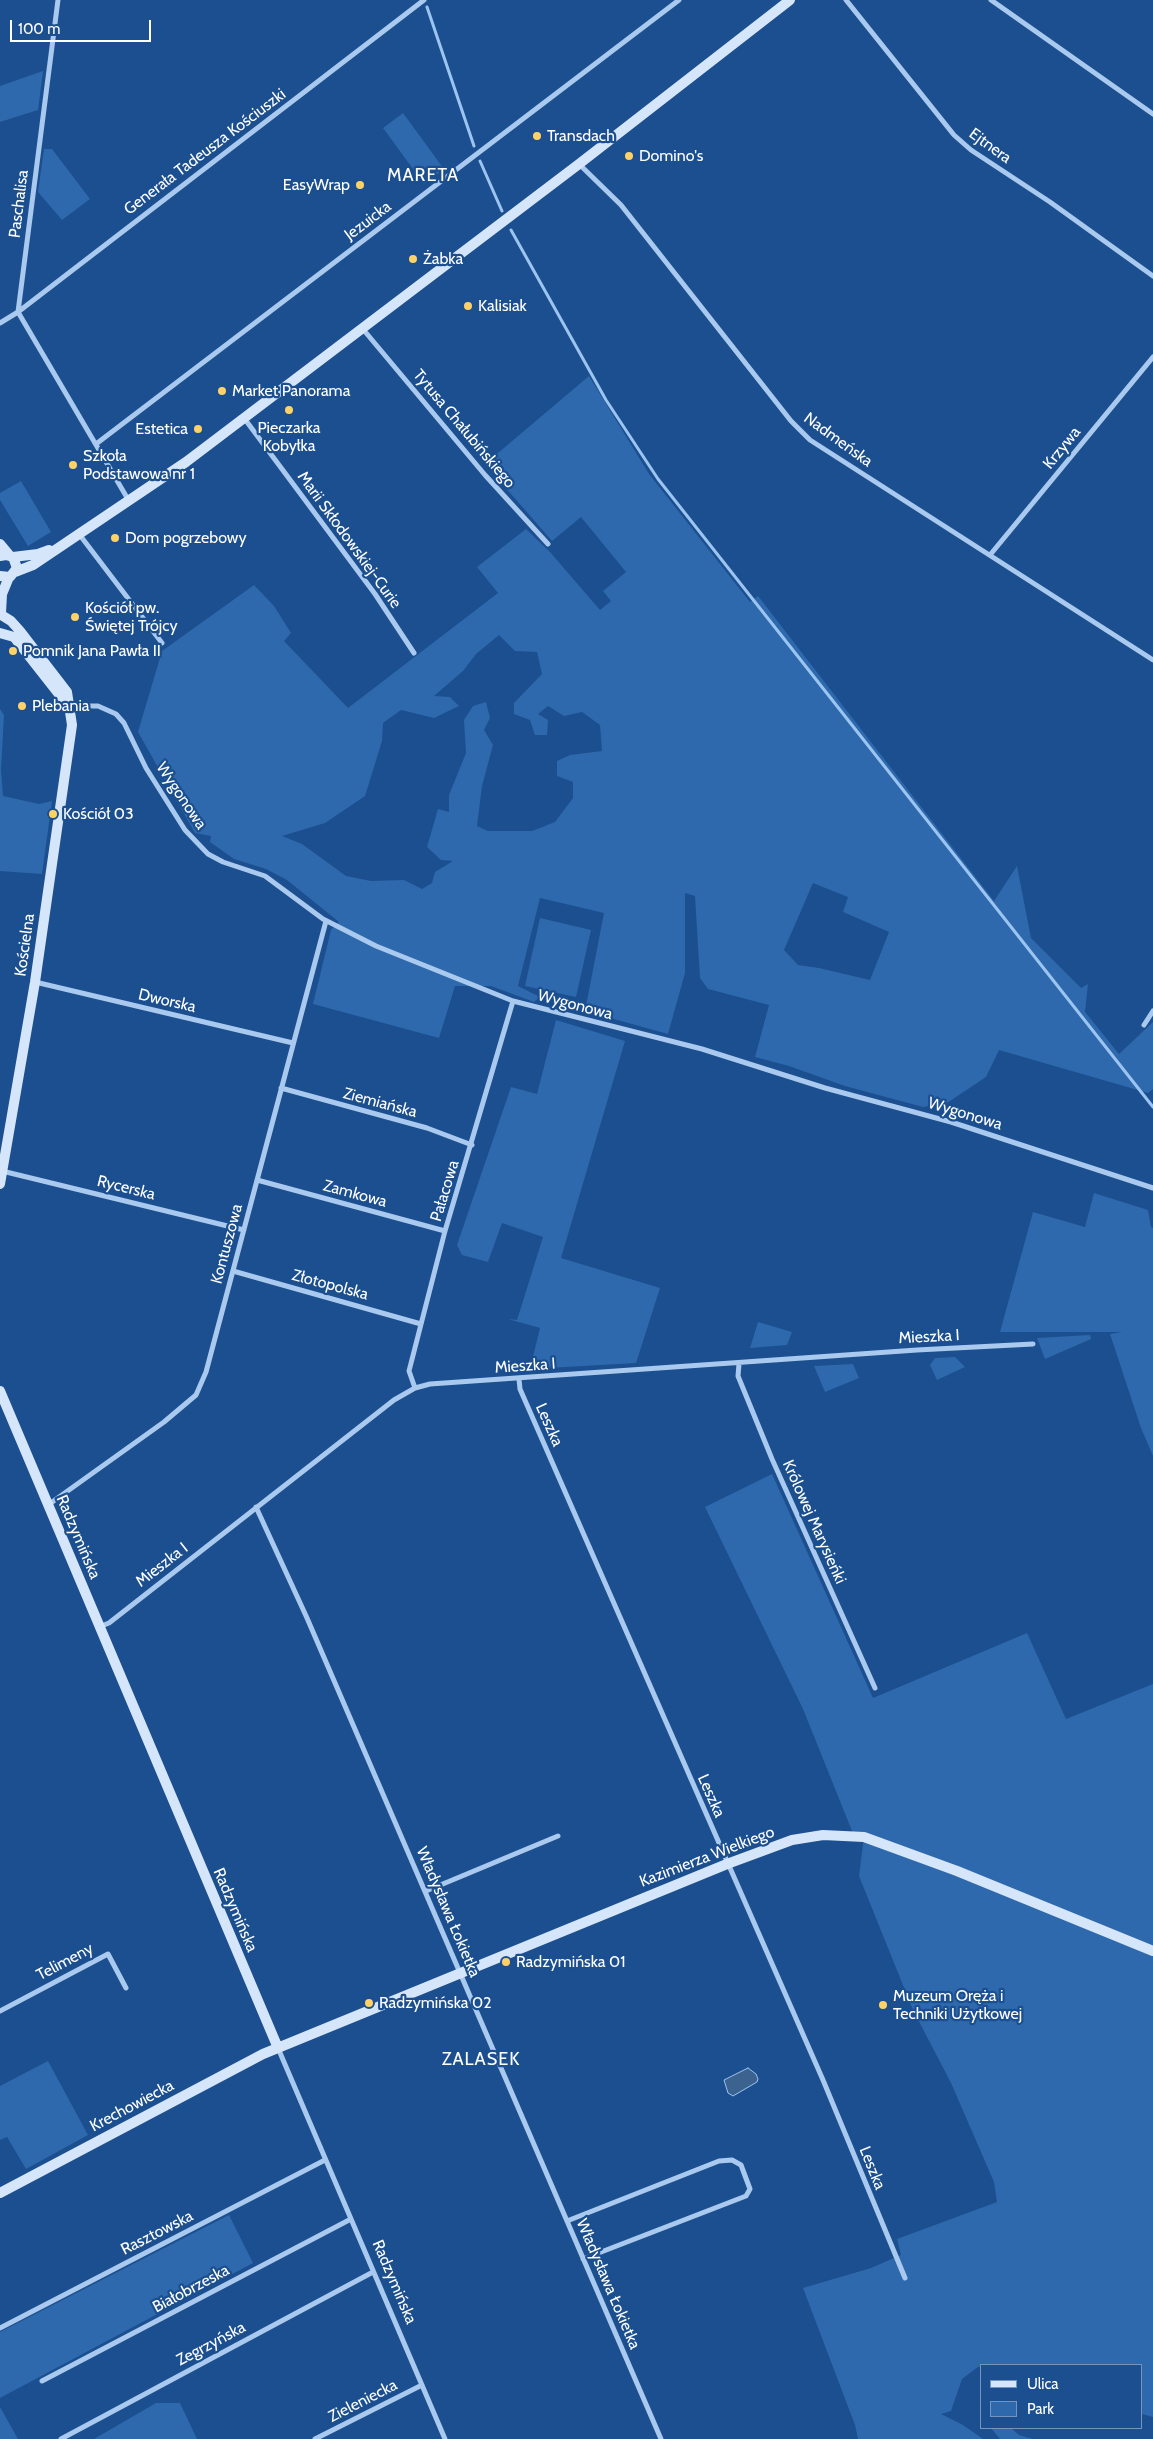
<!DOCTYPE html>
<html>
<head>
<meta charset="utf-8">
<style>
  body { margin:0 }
  #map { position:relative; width:1153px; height:2439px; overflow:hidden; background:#1b4f8f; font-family:Cabin,sans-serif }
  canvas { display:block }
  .legend { position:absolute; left:980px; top:2364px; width:162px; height:65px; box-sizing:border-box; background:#1b4f8f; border:1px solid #7695bc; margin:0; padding:6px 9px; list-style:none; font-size:15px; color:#fff }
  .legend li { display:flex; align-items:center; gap:10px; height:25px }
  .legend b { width:25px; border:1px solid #7695bc }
  .scale { position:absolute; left:10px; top:20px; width:141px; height:22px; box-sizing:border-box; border:2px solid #fff; border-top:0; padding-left:6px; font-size:15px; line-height:18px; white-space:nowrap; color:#fff; -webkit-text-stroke:4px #1b4f8f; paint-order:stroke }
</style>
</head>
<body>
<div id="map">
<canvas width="1153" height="2439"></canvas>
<ul class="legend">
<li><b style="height:6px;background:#d6e6fa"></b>Ulica</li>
<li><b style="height:14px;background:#2e69ad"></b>Park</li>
</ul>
<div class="scale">100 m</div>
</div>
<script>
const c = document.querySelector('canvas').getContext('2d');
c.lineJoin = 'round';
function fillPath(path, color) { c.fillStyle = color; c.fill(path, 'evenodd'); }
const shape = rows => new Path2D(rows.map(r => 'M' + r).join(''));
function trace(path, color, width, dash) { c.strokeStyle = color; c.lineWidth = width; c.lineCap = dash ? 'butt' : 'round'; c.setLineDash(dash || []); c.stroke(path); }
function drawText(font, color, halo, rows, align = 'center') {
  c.font = font + ' Cabin,sans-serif'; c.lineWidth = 4.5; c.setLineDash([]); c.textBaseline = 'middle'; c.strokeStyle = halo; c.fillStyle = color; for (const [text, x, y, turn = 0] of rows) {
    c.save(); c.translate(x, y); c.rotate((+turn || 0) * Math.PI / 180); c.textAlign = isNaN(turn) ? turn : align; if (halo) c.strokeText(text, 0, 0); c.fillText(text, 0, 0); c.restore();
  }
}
const green = shape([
  [43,71,38,110,0,122,0,86],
  [403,113,444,169,424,184,383,128],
  [44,149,52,149,90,199,62,220,38,192],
  [589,376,649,474,750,602,758,596,994,901,1017,866,1031,938,1081,988,1088,984,1085,1012,1119,1054,1153,1022,1153,1089,1148,1093,999,1050,986,1077,947,1103,923,1107,845,1086,789,1066,755,1057,769,1005,708,989,700,978,695,896,685,893,685,973,668,1034,585,1011,604,913,540,898,518,986,540,997,534,1002,491,986,455,986,439,1038,313,1004,331,930,339,922,287,880,266,869,234,859,210,842,211,836,195,833,138,732,162,651,254,585,274,606,291,633,284,641,348,708,498,593,477,567,526,529,550,552,600,610,611,601,603,591,626,572,581,517,552,541,485,464],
  [499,635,515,651,537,652,542,674,514,703,514,714,530,720,535,735,547,735,548,720,538,714,548,706,564,716,582,712,600,725,602,751,570,755,557,761,557,776,573,782,573,798,555,822,532,831,488,831,477,826,482,786,493,745,484,730,490,718,486,702,473,706,464,720,466,753,449,795,449,812,438,809,427,847,441,860,453,861,435,872,432,883,422,889,404,880,371,881,346,876,302,844,282,836,325,823,365,796,382,741,383,723,401,710,434,718,459,706,450,697,434,696,463,671,476,654],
  [813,883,848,897,843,912,889,932,870,980,819,968,798,965,784,950],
  [21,481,51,532,28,546,0,500,0,493],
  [0,709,4,715,1,770,3,796,39,804,52,801,42,874,0,871],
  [540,918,591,930,576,997,525,986],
  [556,1020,625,1041,561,1258,660,1288,636,1363,530,1369,540,1328,508,1319,517,1320,543,1237,502,1223,488,1262,462,1255,457,1245,511,1087,537,1094],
  [1094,1193,1148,1210,1151,1227,1153,1228,1153,1456,1141,1428,1110,1334,1122,1332,1000,1332,1033,1212,1085,1227],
  [758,1322,792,1332,787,1345,750,1348],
  [1090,1335,1091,1339,1045,1359,1037,1338],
  [955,1357,965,1367,937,1380,930,1365,935,1358],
  [853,1364,859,1378,825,1392,814,1366],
  [772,1474,873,1698,1027,1633,1066,1719,1153,1684,1153,2417,1142,2414,1142,2365,990,2364,978,2367,962,2379,951,2411,941,2414,963,2425,983,2439,858,2439,855,2425,803,2288,871,2268,901,2255,897,2239,997,2202,994,2182,951,2083,913,2010,859,1876,864,1837,854,1836,803,1709,705,1507],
  [48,2061,88,2135,26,2169,7,2137,0,2140,0,2086],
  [229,2215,253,2263,0,2398,0,2332],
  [156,2403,180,2403,197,2439,94,2439],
  [0,2407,18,2439,0,2439],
  [991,2428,1011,2428,1019,2435,1033,2439,1000,2439]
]);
const water = shape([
  [748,2068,756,2074,758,2079,757,2082,733,2096,728,2093,724,2080,748,2068]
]);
const stream = shape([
  [427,7,474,146],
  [480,161,502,211],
  [511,230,606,400,658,479,1153,1107]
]);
const street = shape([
  [58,0,18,312,129,501],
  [846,0,954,135,971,150,1050,202,1153,276],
  [991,0,1153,114],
  [579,164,621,205,791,421,810,440,1153,660],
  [0,323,18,312,424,0],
  [362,328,485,475,548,544],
  [244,418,375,594,414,653],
  [96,444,679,0],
  [79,534,162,643],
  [990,555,1153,357],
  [71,709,82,706,98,706,116,714,124,723,146,768,185,830,208,854,223,862,265,876,323,919,376,946,513,1001,702,1049,825,1088,951,1122,1153,1188],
  [35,982,293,1043],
  [1144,1025,1153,1011],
  [281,1088,427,1128,472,1145],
  [2,1171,244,1230],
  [257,1180,445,1231],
  [233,1271,421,1324],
  [739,1364,738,1376,772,1459,875,1688],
  [519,1379,520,1389,823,2080,905,2278],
  [415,1388,409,1371,445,1231,513,1001],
  [48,1505,164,1422,196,1395,206,1372,326,921],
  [256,1507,307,1618,661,2439],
  [99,1627,109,1623,394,1400,415,1388,430,1384,917,1350,1033,1344],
  [426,1891,558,1836],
  [0,2011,108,1954,126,1988],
  [278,2048,445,2439],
  [567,2221,719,2161,732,2160,741,2165,750,2189,746,2196,583,2259],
  [0,2328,325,2160],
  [42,2381,351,2219],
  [61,2439,373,2272],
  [315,2439,422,2385]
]);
const secondary = shape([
  [0,544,10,556],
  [0,556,6,555,13,557,17,568,10,577,0,576],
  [13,557,38,554,49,550],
  [15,572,33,565,186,462,579,164,790,0],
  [1,613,2,594,9,577],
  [0,633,14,637,69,707],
  [0,1184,35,982,72,725,67,692,20,631,11,621,3,616],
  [0,1391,278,2048],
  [0,2193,263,2054,727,1864,792,1840,823,1835,864,1837,957,1871,1153,1951]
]);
const markers = [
  [537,136,5,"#ffd166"],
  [629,156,5,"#ffd166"],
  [360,185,5,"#ffd166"],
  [413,259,5,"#ffd166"],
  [468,306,5,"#ffd166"],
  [222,391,5,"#ffd166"],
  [289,410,5,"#ffd166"],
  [198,429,5,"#ffd166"],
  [73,465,5,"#ffd166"],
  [115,538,5,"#ffd166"],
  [75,617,5,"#ffd166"],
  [13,651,5,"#ffd166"],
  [22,706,5,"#ffd166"],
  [53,814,5,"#ffd166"],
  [506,1962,5,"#ffd166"],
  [369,2003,5,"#ffd166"],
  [883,2005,5,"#ffd166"]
];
const poiNames = [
  ["Transdach",547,136],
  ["Domino's",639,156],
  ["EasyWrap",350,185,"right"],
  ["Żabka",423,259],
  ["Kalisiak",478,306],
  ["Market Panorama",232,391],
  ["Pieczarka",289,428,"center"],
  ["Kobyłka",289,446,"center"],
  ["Estetica",188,429,"right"],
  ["Szkoła",83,456],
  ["Podstawowa nr 1",83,474],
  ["Dom pogrzebowy",125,538],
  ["Kościół pw.",85,608],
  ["Świętej Trójcy",85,626],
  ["Pomnik Jana Pawła II",23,651],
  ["Plebania",32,706],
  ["Kościół 03",63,814],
  ["Radzymińska 01",516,1962],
  ["Muzeum Oręża i",893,1996],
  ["Techniki Użytkowej",893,2014],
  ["Radzymińska 02",379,2003]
];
const streetNames = [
  ["Ejtnera",990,146,36],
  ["Generała Tadeusza Kościuszki",205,152,-37],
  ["Paschalisa",19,204,-83],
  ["Jezuicka",368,221,-37],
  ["Tytusa Chałubińskiego",464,429,50],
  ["Nadmeńska",838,440,36],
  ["Krzywa",1062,448,-51],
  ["Marii Skłodowskiej-Curie",349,540,54],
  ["Wygonowa",181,796,56],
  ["Kościelna",25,945,-82],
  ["Dworska",167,1001,13],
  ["Wygonowa",575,1005,15],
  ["Ziemiańska",380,1103,15],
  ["Wygonowa",965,1114,17],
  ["Rycerska",126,1188,14],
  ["Pałacowa",445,1191,-73],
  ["Zamkowa",355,1194,15],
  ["Kontuszowa",227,1244,-75],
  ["Złotopolska",330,1285,15],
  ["Mieszka I",929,1337,-3],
  ["Mieszka I",525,1366,-4],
  ["Leszka",549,1425,66],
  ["Królowej Marysieńki",814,1522,66],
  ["Radzymińska",78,1537,67],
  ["Mieszka I",162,1565,-38],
  ["Leszka",711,1796,66],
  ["Kazimierza Wielkiego",707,1857,-21],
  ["Radzymińska",235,1910,67],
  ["Władysława Łokietka",448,1912,67],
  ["Telimeny",65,1962,-28],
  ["Krechowiecka",132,2106,-28],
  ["Leszka",872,2168,68],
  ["Rasztowska",157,2233,-27],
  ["Radzymińska",394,2282,67],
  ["Władysława Łokietka",608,2284,67],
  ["Białobrzeska",191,2289,-28],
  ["Zegrzyńska",211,2344,-28],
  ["Zieleniecka",363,2401,-27]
];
const neighbourhoodNames = [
  ["MARETA",423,176],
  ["ZALASEK",481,2060]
];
fillPath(green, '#2e69ad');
fillPath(water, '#3c6290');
trace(water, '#9cc4f0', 1);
trace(stream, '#9cc4f0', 3);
trace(street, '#a9c9ee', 5);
trace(secondary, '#d6e6fa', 10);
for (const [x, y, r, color] of markers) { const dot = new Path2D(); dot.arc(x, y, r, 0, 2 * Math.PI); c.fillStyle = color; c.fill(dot); trace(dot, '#1b4f8f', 2); }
drawText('16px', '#fff', '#1b4f8f', poiNames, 'left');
drawText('16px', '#fff', '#1b4f8f', streetNames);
c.letterSpacing = '1px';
drawText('18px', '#fff', '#1b4f8f', neighbourhoodNames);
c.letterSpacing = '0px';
</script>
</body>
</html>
